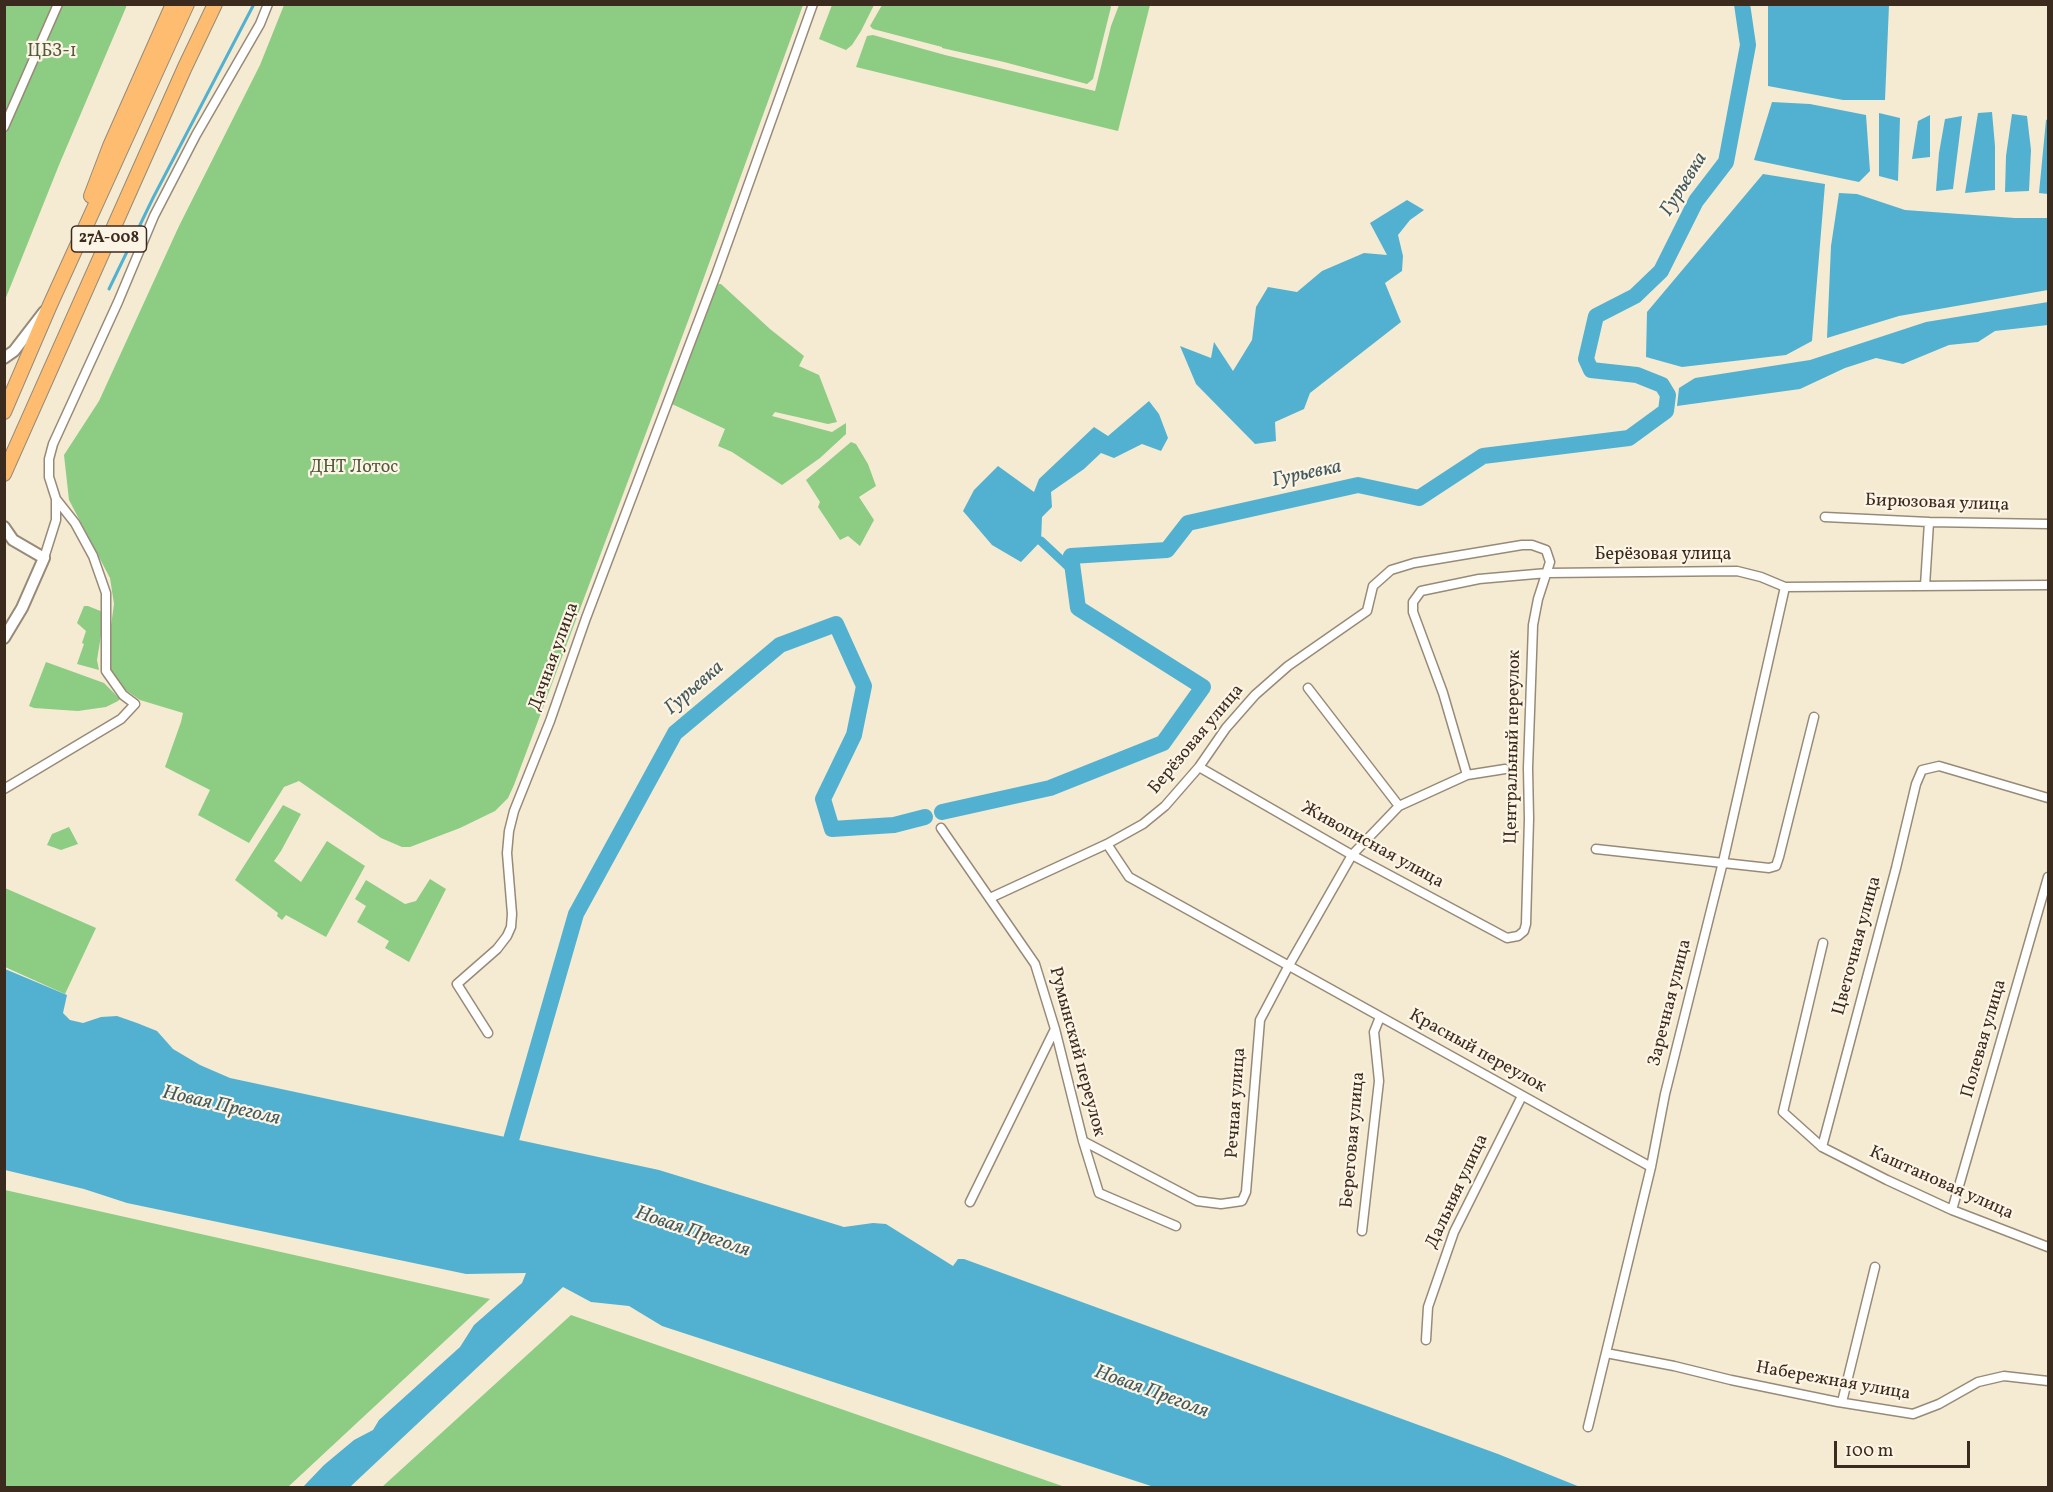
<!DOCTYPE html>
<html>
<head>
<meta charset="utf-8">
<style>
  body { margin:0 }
  #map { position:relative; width:2053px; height:1492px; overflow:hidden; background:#f5ebd2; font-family:Vollkorn,serif }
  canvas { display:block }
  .frame { position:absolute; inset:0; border:6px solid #3b2a1e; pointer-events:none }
  .scale { position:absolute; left:1834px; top:1441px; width:136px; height:27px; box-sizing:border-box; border:3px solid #3b2a1e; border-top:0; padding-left:8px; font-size:18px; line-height:21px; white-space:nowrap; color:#3b2a1e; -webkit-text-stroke:4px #fcf5e5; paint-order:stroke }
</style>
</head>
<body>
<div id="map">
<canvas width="2053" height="1492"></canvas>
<div class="frame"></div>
<div class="scale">100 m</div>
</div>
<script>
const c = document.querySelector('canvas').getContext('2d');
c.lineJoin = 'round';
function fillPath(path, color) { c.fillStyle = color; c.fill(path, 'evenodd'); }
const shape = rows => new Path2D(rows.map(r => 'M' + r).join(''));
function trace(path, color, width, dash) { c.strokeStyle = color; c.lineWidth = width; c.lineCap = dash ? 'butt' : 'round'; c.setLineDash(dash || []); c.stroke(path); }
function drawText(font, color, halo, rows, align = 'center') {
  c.font = font + ' Vollkorn,serif'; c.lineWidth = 4.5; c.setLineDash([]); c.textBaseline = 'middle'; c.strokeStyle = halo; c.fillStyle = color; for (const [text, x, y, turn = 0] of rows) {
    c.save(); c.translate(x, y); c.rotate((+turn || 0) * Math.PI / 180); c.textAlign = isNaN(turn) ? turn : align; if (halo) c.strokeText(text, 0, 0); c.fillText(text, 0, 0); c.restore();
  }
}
const green = shape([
  [4,5,127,5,59,165,5,300],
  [284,5,803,5,691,313,514,785,508,798,495,811,460,828,410,847,402,847,381,838,299,781,284,787,249,843,198,815,210,790,165,767,181,722,183,713,140,700,117,684,108,670,108,647,114,604,110,578,69,500,64,455,99,401,179,226,260,65],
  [832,5,874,5,861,31,852,45,846,50,819,39],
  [1110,5,1111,7,1093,79,1087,84,1004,62,942,48,942,47,873,29,870,26,882,5],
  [1119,5,1150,5,1118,131,856,67,867,36,873,35,945,55,1095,91,1111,26],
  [717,284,721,284,770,329,804,356,799,366,819,375,837,422,828,424,775,412,772,416,832,432,846,423,846,434,820,458,782,485,732,452,718,446,725,429,672,404],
  [851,442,856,444,868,464,876,486,859,497,874,520,860,546,848,536,840,540,818,507,820,502,806,480],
  [84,606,88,606,103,612,103,623,97,660,99,670,77,664,84,644,82,643,86,631,77,623],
  [46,662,104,683,120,699,118,701,106,707,78,711,34,708,29,706],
  [283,805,301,814,281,851,274,861,301,882,327,841,365,866,326,937,286,915,282,920,277,916,278,913,235,880],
  [69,827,78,844,61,850,47,845,52,834],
  [430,879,446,889,409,962,385,948,389,941,357,922,366,906,355,899,366,880,405,904,416,901],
  [5,888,96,928,65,994,5,967],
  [5,1190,490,1299,288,1487,5,1487],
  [571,1315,1065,1487,382,1487]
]);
const water = shape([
  [1768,5,1889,5,1885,100,1843,100,1768,86],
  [1772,102,1810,104,1866,115,1870,171,1859,182,1754,160],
  [1992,112,1995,146,1995,190,1965,193,1978,113],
  [1879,113,1900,118,1898,181,1879,176],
  [2012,114,2027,116,2031,150,2029,191,2005,192,2006,156],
  [1930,115,1930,157,1912,159,1918,121],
  [1962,116,1953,189,1936,191,1939,153,1945,119],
  [2048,119,2048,194,2039,193,2046,120],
  [1763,174,1825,184,1812,341,1786,355,1682,367,1646,357,1647,312],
  [1839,193,1857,194,1905,210,2015,218,2048,218,2048,290,1899,316,1827,338,1831,246],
  [1407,200,1424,210,1410,220,1398,235,1403,256,1402,271,1385,283,1401,322,1310,393,1304,409,1275,422,1276,441,1255,444,1196,384,1180,346,1211,358,1214,342,1233,371,1252,340,1256,307,1268,287,1297,292,1322,271,1364,253,1387,255,1370,223],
  [2048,302,2048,325,1995,331,1978,342,1949,345,1903,364,1876,358,1845,368,1800,389,1677,406,1679,388,1695,378,1810,360,1926,322],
  [1149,401,1159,414,1168,438,1161,451,1142,444,1114,458,1101,453,1084,469,1051,492,1052,507,1042,517,1041,541,1021,562,992,545,963,511,974,490,998,466,1034,492,1039,479,1094,427,1108,436],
  [5,969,67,995,63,1013,70,1020,83,1023,101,1017,117,1016,137,1023,157,1031,173,1049,200,1065,230,1078,659,1170,844,1227,873,1223,886,1224,953,1266,958,1259,964,1259,1498,1454,1580,1487,1154,1487,662,1326,629,1306,591,1302,563,1287,350,1487,303,1487,324,1465,354,1440,373,1430,379,1420,460,1347,474,1325,522,1283,526,1273,466,1274,127,1203,84,1189,5,1170]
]);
const stream = shape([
  [109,289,153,198,254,4]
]);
const canal = shape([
  [1041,541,1073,571]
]);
const river = shape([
  [942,812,1050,788,1163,743,1203,687,1078,608,1071,556,1167,550,1188,523,1358,485,1419,498,1483,456,1629,438,1666,411,1668,395,1662,385,1637,375,1591,370,1586,359,1596,316,1635,296,1661,271,1696,201,1726,162,1748,45,1742,4],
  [506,1157,576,914,675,733,780,645,836,624,864,686,854,735,823,799,832,829,894,825,925,817]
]);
const minor = shape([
  [4,127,58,4],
  [1825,517,1929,522,2048,524],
  [44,558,56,520,56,499,49,477,49,459,53,444,118,302,154,216,196,135,260,24,268,4],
  [1925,586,1929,522],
  [1308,688,1399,806],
  [1467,775,1443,693,1413,612,1413,602,1421,591,1479,579,1547,573,1737,571,1761,577,1785,587,2048,585],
  [4,789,121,719,135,704,123,695,106,671,106,593,93,556,75,523,56,499],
  [941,828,1035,964,1055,1029,1083,1141,1099,1193,1176,1226],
  [1107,844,1129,877,1651,1167],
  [1596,849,1769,868,1776,866,1779,857,1814,717],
  [990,898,1107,844,1143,824,1165,806,1199,767,1226,728,1255,695,1288,666,1367,611,1373,586,1391,570,1414,563,1522,545,1532,545,1546,550,1550,562,1538,599,1533,625,1528,768,1529,819,1526,924,1524,931,1518,936,1507,938,1352,855,1199,767],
  [1823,943,1783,1112,1822,1147,1887,1180,1952,1210,2048,1247],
  [488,1033,457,984,497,949,507,936,511,927,512,914,507,853,509,831,514,811,550,721,586,618,716,275,813,4],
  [1083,1141,1197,1201,1221,1204,1242,1201,1246,1192,1260,1020,1288,967,1352,855,1399,806,1467,775,1505,769],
  [1822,1147,1896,868,1916,784,1922,770,1939,766,2048,798],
  [970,1202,1055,1029],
  [1952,1210,2048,877],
  [1362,1231,1379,1081,1374,1032,1380,1017],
  [1426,1340,1428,1307,1454,1232,1522,1096],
  [1606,1353,1674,1366,1731,1380,1838,1402,1913,1414,1939,1404,1978,1382,2004,1376,2048,1381],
  [1842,1402,1875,1267],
  [1588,1427,1651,1167,1665,1094,1723,862,1785,587]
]);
const tertiary = shape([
  [4,358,14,351,44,312],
  [4,527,13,540,44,558,22,608,4,638]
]);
const trunk = shape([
  [91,196,110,146,173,4],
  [4,412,50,305,187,4],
  [4,474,185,67,215,4]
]);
const shields = [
  [109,239,75]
];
const shieldNames = [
  ["27А-008",109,239]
];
const parkNames = [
  ["ЦБЗ-1",52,53],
  ["ДНТ Лотос",354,469]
];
const streetNames = [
  ["Бирюзовая улица",1937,504,2],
  ["Берёзовая улица",1663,556],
  ["Дачная улица",555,657,-70],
  ["Берёзовая улица",1197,740,-50],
  ["Центральный переулок",1514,747,-89],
  ["Живописная улица",1372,846,29],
  ["Цветочная улица",1858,946,-75],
  ["Заречная улица",1671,1003,-76],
  ["Полевая улица",1985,1039,-74],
  ["Румынский переулок",1076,1052,75],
  ["Красный переулок",1477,1052,29],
  ["Речная улица",1237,1103,-86],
  ["Береговая улица",1354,1140,-85],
  ["Каштановая улица",1941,1184,24],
  ["Дальняя улица",1458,1192,-65],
  ["Набережная улица",1833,1382,10]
];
const waterNames = [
  ["Гурьевка",1685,185,-58],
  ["Гурьевка",1307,475,-12],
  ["Гурьевка",695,689,-41],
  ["Новая Преголя",221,1107,13],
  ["Новая Преголя",692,1233,19],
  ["Новая Преголя",1151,1393,20]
];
fillPath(green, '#8ccc83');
fillPath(water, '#52b1d1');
trace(stream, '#52b1d1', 3);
trace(canal, '#52b1d1', 9);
trace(river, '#52b1d1', 16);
trace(minor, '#988a78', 11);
trace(tertiary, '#988a78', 14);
trace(trunk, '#988a78', 16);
trace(minor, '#fff', 8);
trace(tertiary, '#fff', 10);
trace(trunk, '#fdbc6f', 14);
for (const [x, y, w] of shields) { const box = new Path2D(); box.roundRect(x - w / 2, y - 13, w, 26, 4.5); c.fillStyle = '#fcf5e5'; c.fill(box); trace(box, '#3b2a1e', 1.5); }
drawText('bold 16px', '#3b2a1e', null, shieldNames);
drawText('18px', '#535b3c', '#fcf5e5', parkNames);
drawText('18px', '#3b2a1e', '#fcf5e5', streetNames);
drawText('italic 20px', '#43595d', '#fcf5e5', waterNames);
</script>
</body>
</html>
